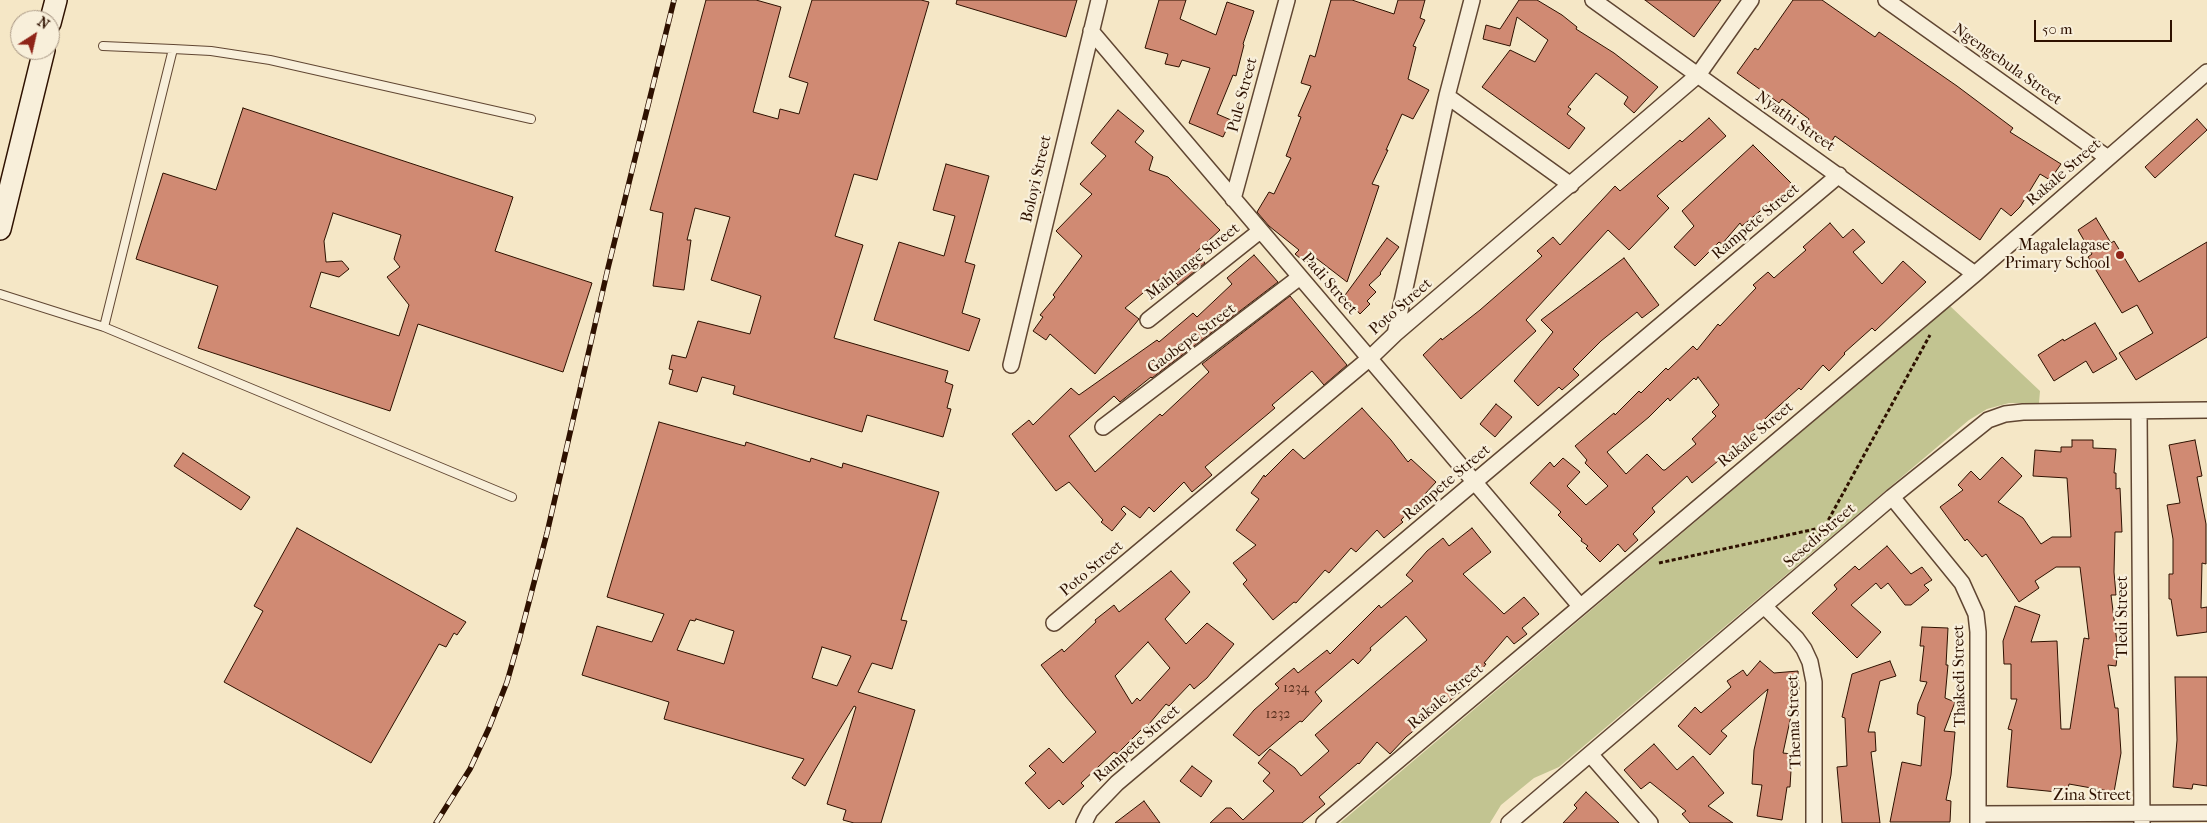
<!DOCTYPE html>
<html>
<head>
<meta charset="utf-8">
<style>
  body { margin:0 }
  #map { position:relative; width:2207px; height:823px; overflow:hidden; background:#f5e7c6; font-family:"IM FELL French Canon",serif }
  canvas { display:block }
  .north { position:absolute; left:10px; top:10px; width:50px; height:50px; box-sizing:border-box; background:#f8efda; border:1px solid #a79683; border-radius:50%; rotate:35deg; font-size:14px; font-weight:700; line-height:20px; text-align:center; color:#2e1100 }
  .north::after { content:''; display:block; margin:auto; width:18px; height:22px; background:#8f2418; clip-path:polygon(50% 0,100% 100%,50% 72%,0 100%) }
  .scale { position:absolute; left:2034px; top:20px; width:138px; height:22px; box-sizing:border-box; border:2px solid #2e1100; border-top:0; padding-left:6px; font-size:15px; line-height:18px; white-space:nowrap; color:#2e1100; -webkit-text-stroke:4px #f8efda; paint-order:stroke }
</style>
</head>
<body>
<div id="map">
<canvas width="2207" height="823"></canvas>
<div class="north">N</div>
<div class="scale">50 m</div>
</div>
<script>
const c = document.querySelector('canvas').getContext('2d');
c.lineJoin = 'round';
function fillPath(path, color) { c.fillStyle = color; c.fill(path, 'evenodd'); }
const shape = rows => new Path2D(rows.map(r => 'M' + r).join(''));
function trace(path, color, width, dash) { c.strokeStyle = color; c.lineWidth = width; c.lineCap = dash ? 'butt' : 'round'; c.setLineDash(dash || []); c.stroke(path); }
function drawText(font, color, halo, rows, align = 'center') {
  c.font = font + ' "IM FELL French Canon",serif'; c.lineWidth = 4.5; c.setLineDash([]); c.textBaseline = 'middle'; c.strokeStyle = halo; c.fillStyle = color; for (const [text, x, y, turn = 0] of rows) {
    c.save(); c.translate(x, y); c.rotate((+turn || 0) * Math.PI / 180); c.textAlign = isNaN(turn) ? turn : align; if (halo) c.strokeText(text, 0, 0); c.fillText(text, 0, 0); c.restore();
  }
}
const green = shape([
  [1950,306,2040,391,2039,403,2009,403,1987,409,1969,420,1559,767,1534,778,1501,805,1490,823,1340,823]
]);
const building = shape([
  [706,0,756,0,781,7,753,112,778,119,780,109,799,114,808,83,789,77,812,0,921,0,929,2,877,180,854,174,835,236,863,245,834,338,948,371,945,382,953,385,947,408,951,409,943,437,867,415,862,432,733,394,735,386,702,377,697,392,669,384,673,370,669,369,672,355,686,358,698,321,750,334,761,296,711,280,730,217,695,208,687,240,691,240,684,290,653,286,663,213,650,210,706,0],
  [957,0,1077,0,1066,37,956,4,957,0],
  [1159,0,1186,0,1180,19,1216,35,1227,2,1254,11,1243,44,1244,45,1236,76,1233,75,1217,114,1231,120,1223,137,1189,123,1210,68,1182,60,1179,67,1165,64,1168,54,1145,48,1159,0],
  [1331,0,1352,0,1394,14,1398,0,1425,0,1420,18,1425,20,1413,46,1416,47,1408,79,1429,90,1413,119,1402,114,1386,150,1388,150,1372,184,1379,186,1347,282,1312,255,1306,263,1295,254,1299,250,1269,226,1257,212,1269,192,1274,194,1291,158,1286,156,1301,117,1298,116,1311,86,1301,83,1310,55,1315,57,1331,0],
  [1519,0,1537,0,1562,15,1577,27,1576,29,1614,53,1658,87,1634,113,1624,104,1628,97,1596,73,1568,107,1571,109,1567,114,1585,128,1569,149,1482,87,1510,50,1535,62,1548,40,1517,17,1510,46,1483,39,1486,25,1500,29,1519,0],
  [1645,0,1721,0,1694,37,1645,0],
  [1793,0,1822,0,1875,37,1879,32,1957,86,2013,128,2010,132,2061,164,2050,180,2040,174,2020,207,2011,216,2001,208,1980,240,1835,136,1828,147,1802,131,1809,119,1782,99,1779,103,1737,73,1755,48,1758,50,1793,0],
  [243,108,513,197,495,251,592,283,563,372,418,324,390,411,198,348,218,286,136,259,163,173,216,190,243,108],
  [333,213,401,235,394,259,400,267,387,277,409,305,399,336,310,307,321,272,339,277,349,269,342,261,326,262,324,241,333,213],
  [1118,110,1144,131,1135,142,1153,157,1149,170,1168,177,1220,230,1196,252,1205,263,1178,285,1167,273,1125,308,1139,319,1095,374,1050,334,1046,340,1033,331,1043,317,1040,315,1055,297,1053,295,1082,256,1056,231,1092,194,1080,184,1106,156,1091,143,1118,110],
  [1709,118,1726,136,1657,196,1669,208,1629,250,1608,230,1526,320,1536,331,1461,399,1423,355,1441,338,1442,340,1480,310,1542,256,1537,251,1553,237,1560,245,1615,186,1620,191,1680,140,1682,142,1709,118],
  [2197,119,2207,130,2155,178,2145,167,2197,119],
  [1753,145,1795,187,1774,206,1771,202,1742,226,1740,223,1722,244,1719,242,1695,266,1674,247,1694,226,1682,211,1753,145],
  [946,164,989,176,965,262,975,265,962,313,980,319,969,351,874,320,899,242,944,256,955,216,933,210,946,164],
  [2096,218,2111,243,2114,241,2139,282,2207,242,2207,337,2136,380,2119,353,2153,333,2137,305,2122,313,2088,257,2092,254,2078,230,2096,218],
  [1830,223,1843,238,1853,229,1865,242,1853,252,1882,284,1903,261,1926,282,1875,331,1872,328,1844,353,1845,354,1829,371,1823,365,1801,390,1799,388,1770,414,1720,463,1718,461,1692,483,1687,476,1652,508,1655,512,1633,534,1638,540,1625,552,1618,544,1600,562,1586,548,1588,546,1581,541,1582,539,1558,515,1561,512,1530,483,1550,462,1554,467,1563,458,1580,472,1567,486,1586,505,1608,486,1585,463,1587,460,1575,446,1614,413,1615,415,1639,391,1641,393,1666,368,1668,370,1693,346,1697,350,1718,324,1720,326,1756,288,1753,285,1768,272,1774,278,1806,250,1803,247,1830,223],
  [1698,377,1719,405,1712,412,1716,416,1692,439,1696,444,1665,470,1663,470,1647,454,1626,474,1607,452,1649,417,1668,398,1670,401,1694,378,1696,380,1698,377],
  [1387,238,1399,247,1380,273,1381,274,1369,285,1376,292,1367,301,1370,304,1360,314,1350,303,1346,307,1340,302,1387,238],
  [1254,255,1278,282,1152,378,1151,377,1120,402,1114,396,1069,436,1095,472,1160,414,1162,416,1209,372,1202,364,1290,296,1347,365,1324,385,1312,371,1272,405,1275,408,1205,467,1212,475,1192,492,1184,482,1154,512,1149,507,1140,518,1124,506,1121,509,1126,514,1112,531,1101,522,1103,520,1069,482,1056,491,1012,434,1029,420,1033,425,1071,388,1079,395,1157,340,1159,342,1193,313,1197,317,1232,284,1227,278,1254,255],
  [1624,258,1659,305,1642,318,1637,312,1601,341,1573,369,1579,375,1562,390,1559,387,1538,406,1514,381,1553,332,1541,320,1624,258],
  [2095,323,2117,359,2093,373,2086,361,2054,381,2038,355,2063,339,2064,341,2095,323],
  [1496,404,1512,417,1495,437,1480,424,1496,404],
  [1362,408,1391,440,1408,462,1411,459,1436,482,1401,520,1403,522,1384,538,1377,530,1356,552,1351,548,1329,573,1325,570,1296,603,1294,602,1273,620,1243,584,1247,580,1233,563,1256,545,1236,530,1259,499,1251,493,1264,475,1265,477,1293,449,1304,459,1362,408],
  [659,422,745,446,746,442,810,462,811,458,842,468,843,463,939,492,901,620,907,621,892,669,872,663,858,692,915,710,881,823,854,823,843,820,846,810,827,804,856,707,854,706,805,786,792,778,804,759,664,719,669,702,582,675,597,626,652,642,664,614,607,597,659,422],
  [696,619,734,631,724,664,677,650,690,620,695,621,696,619],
  [822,647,851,656,837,686,812,678,822,647],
  [2072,440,2093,440,2093,448,2116,449,2114,473,2116,473,2116,489,2120,488,2122,532,2115,532,2114,572,2116,595,2111,595,2118,650,2116,666,2108,665,2115,708,2118,708,2121,753,2114,792,2069,784,2067,793,2007,787,2012,730,2008,729,2017,699,2011,699,2011,664,2004,664,2003,641,2015,606,2040,615,2031,642,2057,641,2061,729,2070,729,2084,638,2089,639,2080,567,2056,567,2035,581,2039,588,2019,602,1986,554,1982,557,1967,539,1965,541,1940,507,1963,490,1958,485,1971,471,1980,480,2002,457,2022,476,1998,502,2023,518,2041,544,2052,537,2071,537,2067,478,2033,476,2035,450,2061,452,2061,447,2072,447,2072,440],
  [2195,440,2202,476,2197,477,2206,524,2206,564,2202,563,2201,608,2207,607,2207,632,2177,636,2171,599,2169,599,2169,574,2173,574,2173,539,2167,505,2180,503,2169,445,2195,440],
  [183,453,250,497,241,510,174,466,183,453],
  [297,528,466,622,457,635,454,633,446,647,439,644,371,763,224,682,263,611,254,606,297,528],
  [1472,528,1491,552,1463,574,1504,614,1524,597,1539,614,1522,628,1527,634,1514,644,1507,636,1484,663,1486,664,1470,684,1406,737,1390,754,1377,742,1359,764,1358,763,1319,797,1325,804,1302,823,1210,823,1226,808,1231,808,1243,820,1274,791,1263,781,1270,773,1258,763,1270,749,1295,768,1301,776,1329,751,1315,735,1427,640,1406,616,1370,648,1371,650,1358,664,1353,659,1315,692,1322,701,1302,722,1300,721,1259,756,1233,735,1254,710,1279,688,1275,684,1294,668,1298,673,1327,650,1330,654,1379,605,1381,608,1413,581,1406,575,1427,551,1443,538,1449,546,1472,528],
  [1887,546,1911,574,1922,567,1932,580,1924,585,1929,590,1911,605,1905,605,1888,583,1881,589,1876,583,1851,605,1881,632,1857,658,1812,613,1837,589,1834,585,1855,566,1859,570,1887,546],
  [1171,571,1190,592,1165,619,1186,644,1207,623,1234,644,1207,678,1194,689,1190,684,1169,706,1166,704,1144,730,1142,729,1117,754,1114,752,1081,783,1084,786,1063,805,1059,800,1049,809,1025,783,1036,773,1029,766,1049,748,1063,763,1096,732,1066,697,1041,665,1062,649,1064,652,1096,622,1095,620,1114,605,1119,612,1171,571],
  [1148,642,1170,668,1140,701,1137,698,1132,704,1115,676,1148,642],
  [1922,627,1948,628,1946,665,1948,665,1945,698,1955,702,1944,731,1955,732,1951,775,1946,800,1951,801,1950,822,1890,822,1902,762,1921,766,1925,717,1917,714,1918,704,1927,682,1920,681,1924,646,1920,646,1922,627],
  [1760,661,1774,673,1798,671,1799,690,1794,690,1794,702,1783,753,1792,754,1790,787,1787,787,1782,820,1757,816,1762,785,1752,784,1754,750,1768,689,1721,731,1727,736,1710,755,1678,726,1695,707,1701,713,1731,687,1727,681,1743,670,1747,676,1760,661],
  [1890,661,1896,676,1880,681,1868,732,1875,732,1876,751,1871,752,1880,823,1842,823,1837,767,1847,766,1845,718,1842,717,1852,674,1890,661],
  [2175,677,2207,677,2207,786,2193,784,2192,789,2173,787,2177,740,2175,677],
  [1654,744,1677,770,1693,756,1724,793,1708,806,1733,823,1690,823,1682,814,1686,811,1650,782,1641,789,1624,770,1654,744],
  [1192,766,1212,781,1201,797,1180,781,1192,766],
  [1586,792,1619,823,1563,823,1577,808,1574,805,1586,792],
  [1144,801,1160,823,1115,823,1144,801]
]);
const path = shape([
  [1819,537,1930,335],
  [1659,563,1834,525]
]);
const lane = shape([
  [103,46,173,49],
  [0,294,104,327,512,497],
  [104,327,173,49,211,51,270,60,531,119]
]);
const street = shape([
  [1593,0,1975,274],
  [1886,0,2108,158],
  [1091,31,1580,606],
  [1447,96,1571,185],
  [1233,199,1287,0],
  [1148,320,1260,231],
  [1395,334,1447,96,1472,0],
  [1011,365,1099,0],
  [2139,411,2142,823],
  [1103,427,1300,277],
  [1892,497,1962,583,1976,614,1978,632,1978,823],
  [1765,607,1796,638,1804,649,1810,662,1814,682,1814,823],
  [1054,623,1370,358,1395,334,1698,75,1751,0],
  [1590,754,1650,823],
  [1978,814,2207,813],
  [1084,823,1090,811,1117,783,1839,175],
  [1324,823,1975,274,2207,72],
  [1509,823,1892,497,1988,420,2005,414,2023,412,2207,410]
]);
const secondary = shape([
  [50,23,56,0],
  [0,229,44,50]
]);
const rail = shape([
  [436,823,470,769,489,728,507,682,519,640,547,533,608,268,674,0]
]);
const markers = [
  [2120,255,5,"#8f2418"]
];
const numberNames = [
  ["1234",1296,689],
  ["1232",1278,715]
];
const streetNames = [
  ["Ngengebula Street",2007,65,35],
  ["Pule Street",1243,95,-75],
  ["Nyathi Street",1795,122,35],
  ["Rakale Street",2064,173,-41],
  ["Boloyi Street",1037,179,-77],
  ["Rampete Street",1756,222,-40],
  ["Mahlange Street",1193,262,-38],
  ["Padi Street",1329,284,49],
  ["Poto Street",1401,307,-41],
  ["Gaobepe Street",1192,339,-37],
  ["Rakale Street",1756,435,-40],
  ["Rampete Street",1447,483,-40],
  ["Sesedi Street",1820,536,-41],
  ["Poto Street",1092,569,-40],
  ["Tledi Street",2123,617,-90],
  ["Thakedi Street",1960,676,-91],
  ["Rakale Street",1446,697,-40],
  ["Thema Street",1795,722,-92],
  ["Rampete Street",1137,744,-41],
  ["Zina Street",2092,796]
];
const poiNames = [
  ["Magalelagase",2110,246],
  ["Primary School",2110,264]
];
fillPath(green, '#c2c491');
fillPath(building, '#d08a73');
trace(building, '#2e1100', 1);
trace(lane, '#604632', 10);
trace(street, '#604632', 18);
trace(secondary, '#2e1100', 24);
trace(path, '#2e1100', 3, [4, 2.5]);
trace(lane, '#f8efda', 8);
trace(street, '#f8efda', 15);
trace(secondary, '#f8efda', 21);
trace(rail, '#2e1100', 5.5);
trace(rail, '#f8efda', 4, [11]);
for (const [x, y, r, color] of markers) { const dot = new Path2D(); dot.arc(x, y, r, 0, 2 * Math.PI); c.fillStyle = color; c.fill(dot); trace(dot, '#f8efda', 2); }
drawText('14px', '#562f1d', null, numberNames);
drawText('16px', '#2e1100', '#f8efda', streetNames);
drawText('16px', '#2e1100', '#f8efda', poiNames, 'right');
</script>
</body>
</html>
